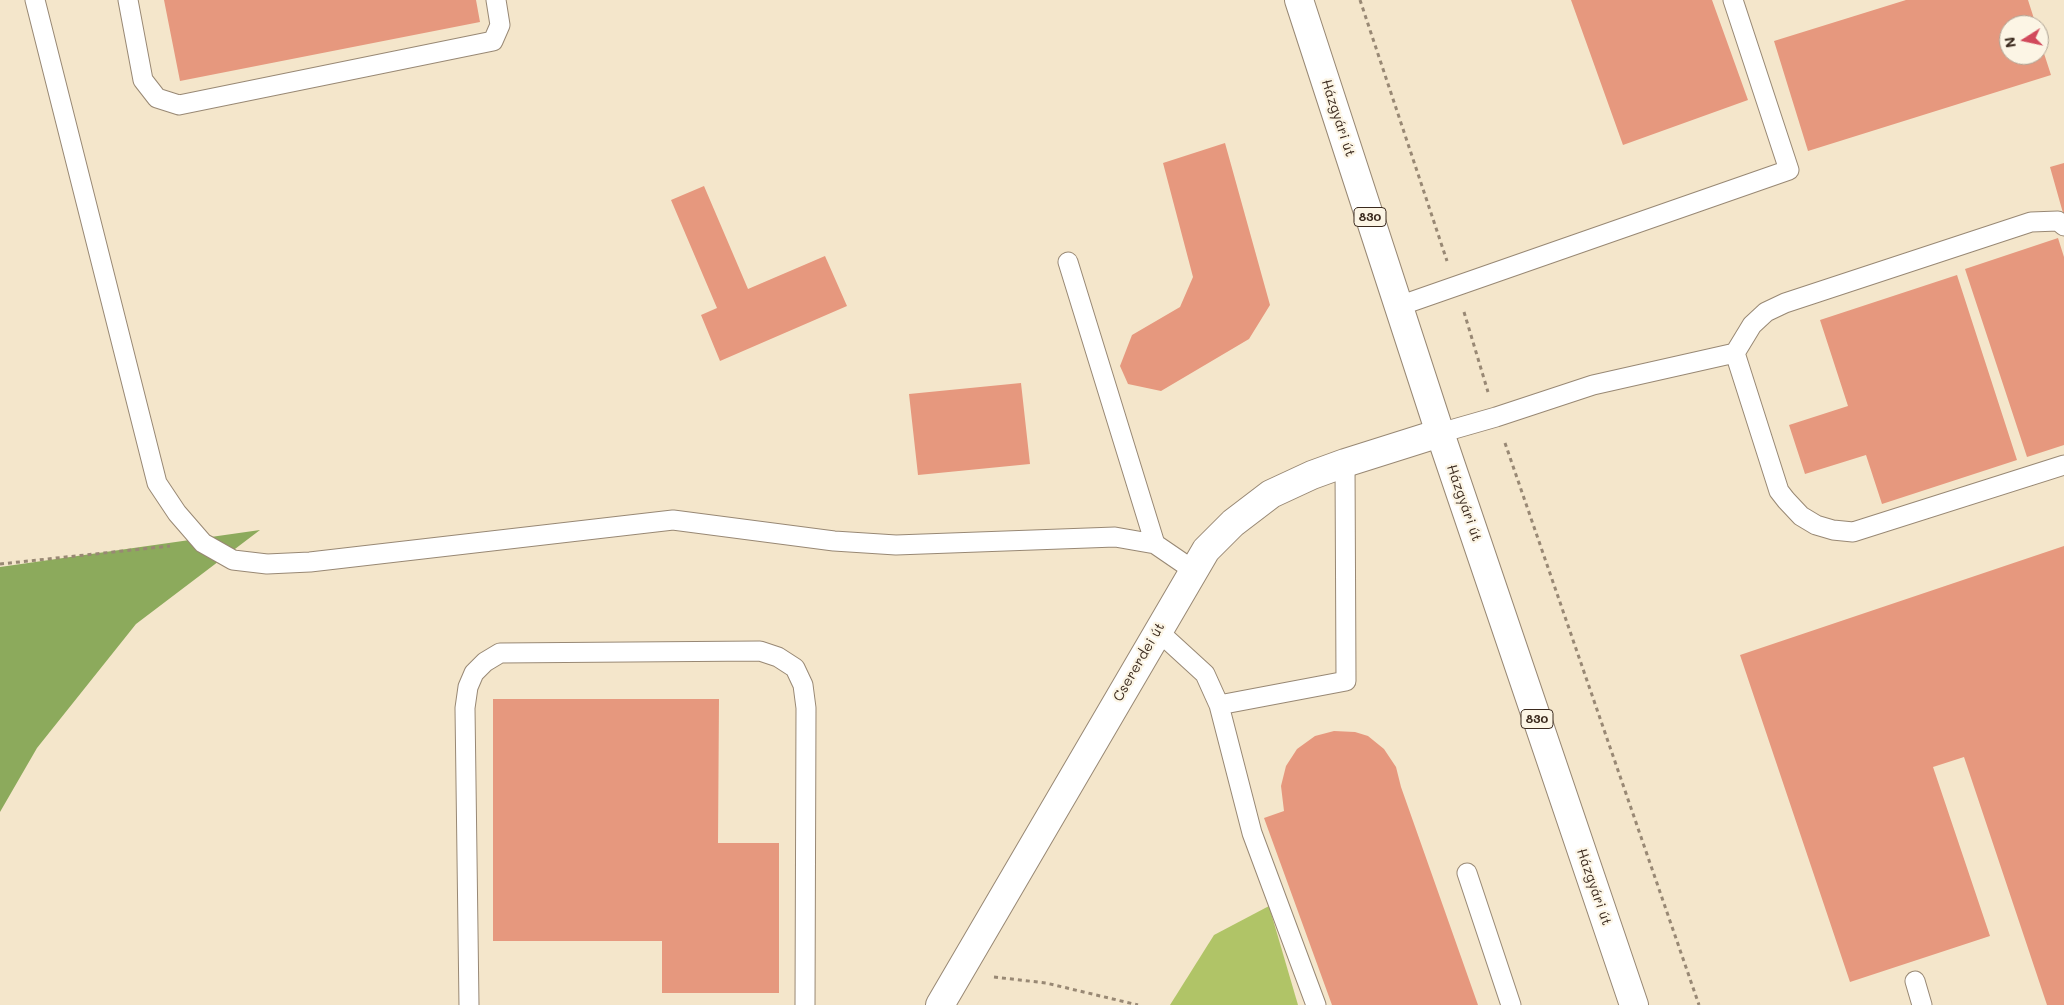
<!DOCTYPE html>
<html>
<head>
<meta charset="utf-8">
<style>
  body { margin:0 }
  #map { position:relative; width:2064px; height:1005px; overflow:hidden; background:#f4e6cb; font-family:Mali,sans-serif }
  canvas { display:block }
  .north { position:absolute; left:1999px; top:15px; width:50px; height:50px; box-sizing:border-box; background:#fcf5e5; border:1px solid #afa495; border-radius:50%; rotate:260deg; font-size:14px; font-weight:700; line-height:20px; text-align:center; color:#3b2a1e }
  .north::after { content:''; display:block; margin:auto; width:18px; height:22px; background:#d1495b; clip-path:polygon(50% 0,100% 100%,50% 72%,0 100%) }
</style>
</head>
<body>
<div id="map">
<canvas width="2064" height="1005"></canvas>
<div class="north">N</div>
</div>
<script>
const c = document.querySelector('canvas').getContext('2d');
c.lineJoin = 'round';
function fillPath(path, color) { c.fillStyle = color; c.fill(path, 'evenodd'); }
const shape = rows => new Path2D(rows.map(r => 'M' + r).join(''));
function trace(path, color, width, dash) { c.strokeStyle = color; c.lineWidth = width; c.lineCap = dash ? 'butt' : 'round'; c.setLineDash(dash || []); c.stroke(path); }
function drawText(font, color, halo, rows, align = 'center') {
  c.font = font + ' Mali,sans-serif'; c.lineWidth = 4.5; c.setLineDash([]); c.textBaseline = 'middle'; c.strokeStyle = halo; c.fillStyle = color; for (const [text, x, y, turn = 0] of rows) {
    c.save(); c.translate(x, y); c.rotate((+turn || 0) * Math.PI / 180); c.textAlign = isNaN(turn) ? turn : align; if (halo) c.strokeText(text, 0, 0); c.fillText(text, 0, 0); c.restore();
  }
}
const green = shape([
  [1269,906,1298,1005,1170,1005,1214,935]
]);
const forest = shape([
  [260,530,136,624,37,748,0,812,0,567]
]);
const building = shape([
  [164,0,476,0,480,22,180,81],
  [1571,0,1712,0,1748,100,1623,145],
  [1906,0,2028,0,2036,25,2009,25,2009,55,2039,55,2039,38,2051,75,1808,151,1774,41],
  [1225,143,1270,305,1249,339,1161,391,1128,384,1120,366,1132,335,1180,307,1193,277,1163,163],
  [2064,163,2064,213,2063,213,2050,167],
  [704,186,748,289,825,256,847,306,720,361,701,315,717,308,671,200],
  [2058,238,2064,257,2064,445,2027,457,1965,269],
  [1957,275,2017,460,1882,504,1866,455,1805,474,1789,425,1848,406,1820,320],
  [1021,383,1030,464,918,475,909,394],
  [2064,546,2064,1005,2047,1005,1964,757,1933,767,1990,936,1850,982,1740,655],
  [493,699,719,699,718,843,779,843,779,993,662,993,662,941,493,941],
  [1334,731,1355,732,1368,736,1384,749,1396,767,1401,787,1478,1005,1332,1005,1264,818,1284,811,1281,786,1286,766,1297,749,1315,736]
]);
const path = shape([
  [1360,0,1447,261],
  [1464,312,1488,392],
  [1505,443,1699,1005],
  [0,564,170,546],
  [994,977,1046,983,1138,1005]
]);
const lane = shape([
  [35,0,157,483,177,513,203,543,233,560,267,564,310,562,673,520,834,541,896,545,1115,537,1155,544,1193,570],
  [128,0,143,80,157,98,179,105,493,41,500,25,496,0],
  [1068,262,1155,544],
  [1399,306,1789,170,1733,0],
  [1735,353,1779,491,1786,500,1801,516,1816,525,1833,530,1853,532,2064,465],
  [1440,433,1496,417,1593,385,1735,353,1752,325,1766,312,1785,303,2031,222,2058,221,2064,226],
  [1158,631,1205,674,1219,705,1252,833,1316,1005],
  [1219,705,1346,681,1345,463],
  [1467,873,1511,1005],
  [1915,981,1922,1005],
  [469,1005,465,708,468,687,474,673,485,662,500,653,760,651,778,657,795,668,803,685,806,708,805,1005]
]);
const street = shape([
  [940,1005,1206,550,1233,523,1271,494,1312,475,1345,463,1440,433]
]);
const primary = shape([
  [1299,0,1440,433,1634,1005]
]);
const shields = [
  [1370,217,32],
  [1537,719,32]
];
const shieldNames = [
  ["830",1370,217],
  ["830",1537,719]
];
const streetNames = [
  ["Házgyári út",1338,118,72],
  ["Házgyári út",1464,503,71],
  ["Csererdei út",1139,662,-60],
  ["Házgyári út",1594,887,71]
];
fillPath(green, '#b0c467');
fillPath(forest, '#8caa5c');
fillPath(building, '#e6987e');
trace(lane, '#988874', 21);
trace(street, '#988874', 30);
trace(primary, '#988874', 30);
trace(path, '#988874', 3, [4, 4]);
trace(lane, '#fff', 19);
trace(street, '#fff', 28);
trace(primary, '#fff', 28);
for (const [x, y, w] of shields) { const box = new Path2D(); box.roundRect(x - w / 2, y - 9.5, w, 19, 4); c.fillStyle = '#fcf5e5'; c.fill(box); trace(box, '#3b2a1e', 1); }
drawText('bold 12px', '#3b2a1e', null, shieldNames);
drawText('14px', '#3b2a1e', '#fcf5e5', streetNames);
</script>
</body>
</html>
